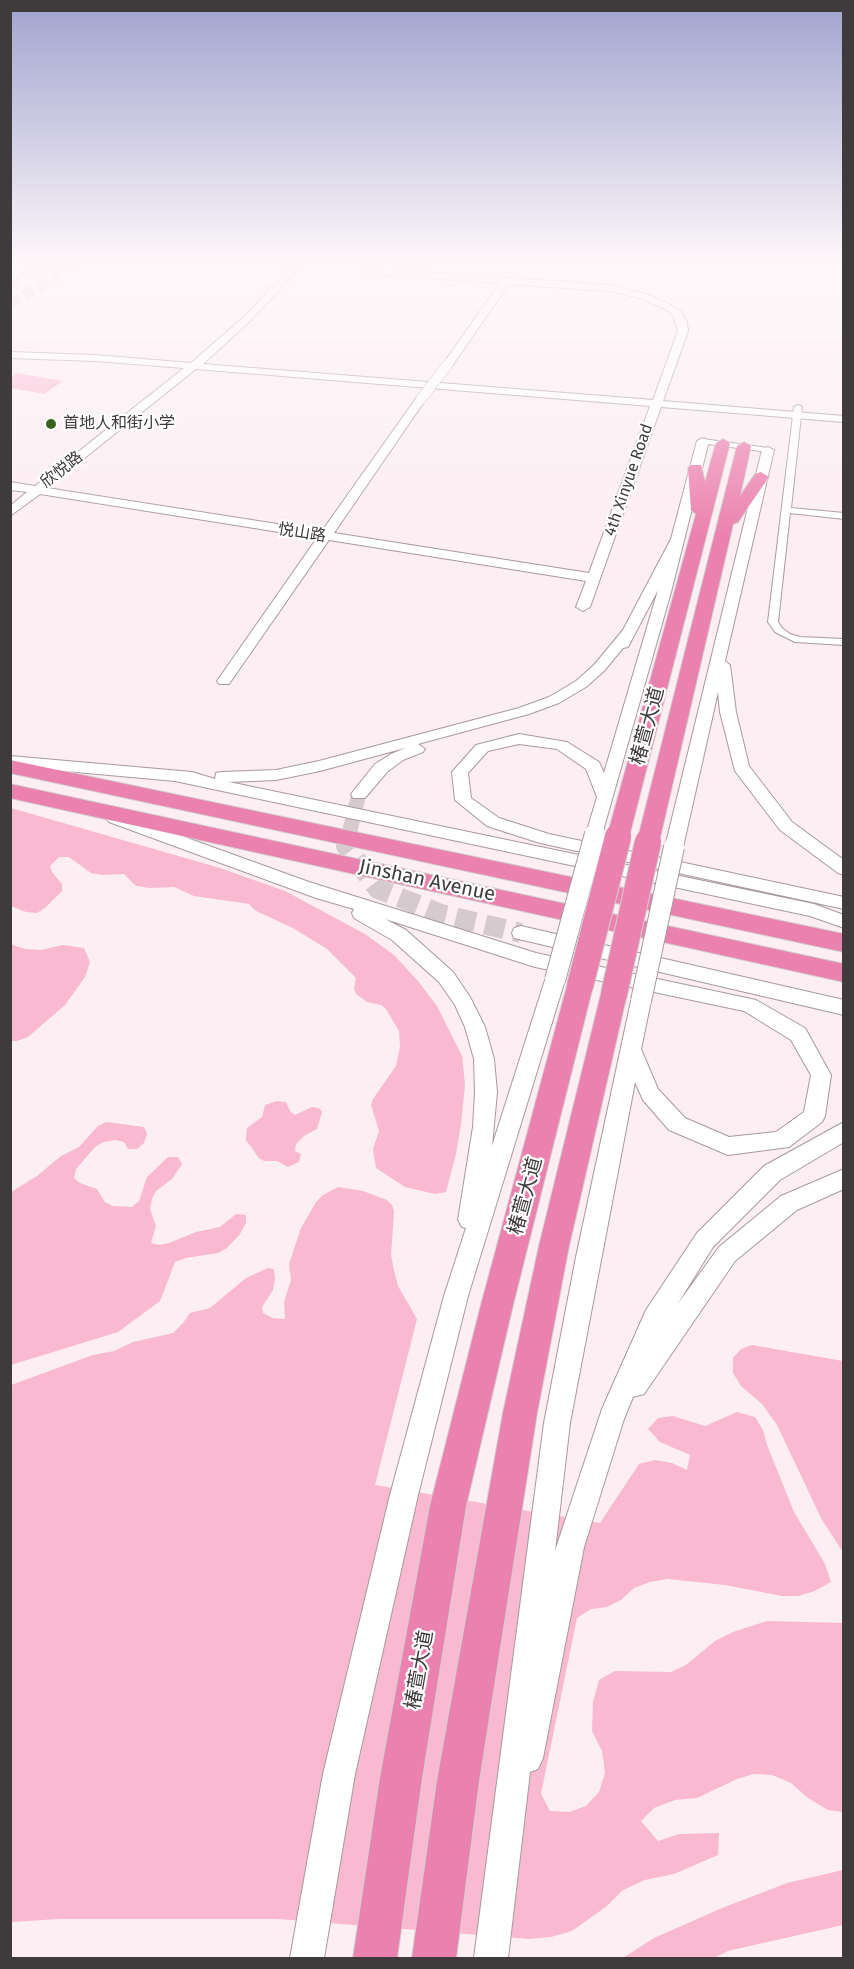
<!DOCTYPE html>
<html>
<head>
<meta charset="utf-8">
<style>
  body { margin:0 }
  #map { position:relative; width:854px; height:1969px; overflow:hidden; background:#fdeef3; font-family:"Fira Sans",sans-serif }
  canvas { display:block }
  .frame { position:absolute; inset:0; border:12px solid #3f3a3c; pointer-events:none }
</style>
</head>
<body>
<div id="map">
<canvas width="854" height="1969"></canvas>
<div class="frame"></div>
</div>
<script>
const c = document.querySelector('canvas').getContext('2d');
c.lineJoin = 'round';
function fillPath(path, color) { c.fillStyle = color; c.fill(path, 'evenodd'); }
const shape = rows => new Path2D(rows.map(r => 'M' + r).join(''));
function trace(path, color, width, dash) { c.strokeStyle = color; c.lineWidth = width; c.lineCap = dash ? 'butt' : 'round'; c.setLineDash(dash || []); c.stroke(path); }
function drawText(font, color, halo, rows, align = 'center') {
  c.font = font + ' "Fira Sans","Noto Sans SC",sans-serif'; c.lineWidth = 4.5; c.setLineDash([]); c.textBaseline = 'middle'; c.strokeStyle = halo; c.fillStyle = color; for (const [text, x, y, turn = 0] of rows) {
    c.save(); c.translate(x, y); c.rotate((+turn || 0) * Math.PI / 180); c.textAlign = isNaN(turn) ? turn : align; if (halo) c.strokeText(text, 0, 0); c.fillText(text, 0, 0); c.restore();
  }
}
const green = shape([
  [17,373,63,381,44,394,11,388,11,378],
  [11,808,220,868,285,891,365,934,394,955,418,981,437,1006,462,1056,465,1085,461,1124,456,1154,446,1192,435,1194,405,1187,376,1168,373,1149,379,1131,371,1105,373,1099,396,1066,400,1047,399,1031,386,1009,381,1005,367,1002,356,994,354,989,356,978,327,949,293,928,256,911,249,904,194,896,174,887,150,888,136,886,124,874,102,875,91,873,69,857,59,857,50,866,52,872,62,884,62,891,46,907,37,913,26,912,11,906],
  [10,944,25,949,41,950,63,945,84,948,90,962,85,977,65,1005,28,1037,17,1041,11,1041],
  [277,1101,286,1102,290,1111,295,1115,312,1107,319,1108,322,1112,317,1129,304,1136,296,1144,295,1151,301,1154,299,1162,288,1167,277,1161,264,1161,259,1158,246,1140,247,1128,262,1117,265,1105],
  [106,1122,144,1127,147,1134,144,1143,137,1149,128,1149,124,1142,115,1140,104,1142,95,1147,76,1169,74,1178,80,1183,97,1189,105,1202,112,1206,132,1207,139,1201,147,1177,168,1157,178,1157,182,1164,172,1179,156,1191,152,1199,150,1209,156,1226,151,1243,159,1245,169,1243,196,1232,220,1227,236,1214,246,1215,246,1223,240,1234,227,1248,218,1253,186,1258,175,1262,160,1301,118,1332,11,1365,11,1192,37,1176,61,1156,79,1147,98,1126],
  [338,1187,363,1191,387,1200,392,1205,394,1211,391,1255,394,1270,398,1286,417,1319,375,1485,600,1523,639,1464,655,1460,672,1463,687,1470,690,1455,660,1442,648,1429,658,1418,673,1416,705,1426,737,1412,755,1417,763,1430,767,1445,794,1512,825,1564,831,1582,815,1591,798,1596,782,1596,725,1585,668,1579,650,1582,634,1588,621,1600,607,1607,591,1609,577,1618,541,1794,550,1811,569,1812,586,1806,599,1792,605,1773,602,1751,592,1731,593,1702,599,1680,615,1671,671,1672,686,1665,715,1641,733,1632,767,1621,843,1623,843,1812,828,1810,808,1798,791,1783,772,1775,754,1774,737,1779,697,1798,675,1800,654,1808,641,1821,658,1841,679,1834,719,1833,718,1855,674,1874,645,1880,623,1890,607,1906,572,1931,551,1937,529,1939,279,1919,58,1919,11,1922,11,1385,93,1355,114,1351,133,1342,173,1333,183,1323,190,1313,210,1308,246,1278,268,1268,274,1269,275,1279,273,1290,262,1307,263,1313,273,1318,285,1319,284,1302,291,1280,289,1264,301,1228,316,1202,323,1195],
  [752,1345,843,1361,843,1552,822,1520,777,1425,762,1404,741,1386,733,1373,733,1358,741,1349],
  [843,1870,843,1925,728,1951,714,1958,623,1958,654,1938,722,1908,787,1883]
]);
const secondaryTunnelFar1 = shape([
  [349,834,359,794]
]);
const secondaryTunnel = shape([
  [349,833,346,846,378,889,441,914,521,933]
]);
const primaryTunnel = shape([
  [10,284,46,262],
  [10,303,39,287,73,262]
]);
const street = shape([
  [798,405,802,407,791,508,844,513,844,519,790,513,778,622,782,628,790,634,800,637,844,639,844,645,795,642,775,632,768,622,794,407,798,405],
  [703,439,768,448,772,450,768,452,700,443,700,439,703,439]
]);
const secondary = shape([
  [296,262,305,262,251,320,203,364,653,400,678,331,673,315,665,309,640,298,609,291,509,284,452,366,448,367,443,364,500,283,366,274,362,271,366,268,609,285,646,294,671,305,680,311,687,322,688,331,663,401,844,416,844,422,661,407,590,607,583,611,576,607,586,581,329,540,229,684,219,684,217,681,317,538,40,494,10,516,10,506,27,492,10,490,10,482,35,486,184,368,95,361,10,358,10,352,95,355,191,363,245,316,296,262],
  [196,369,650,406,589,573,334,533,426,399,421,396,417,397,322,531,47,488,196,369],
  [703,438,709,441,671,592,601,838,589,838,586,834,597,797,586,769,557,749,519,744,488,751,468,773,471,798,499,818,549,834,844,897,844,909,540,843,487,826,455,800,452,772,476,745,519,734,567,742,599,762,604,773,658,590,628,647,623,648,604,671,586,687,559,703,529,714,418,744,425,749,423,752,403,760,387,772,365,798,353,798,351,794,375,764,391,754,405,748,320,771,276,780,229,782,814,904,844,915,844,928,810,916,175,781,10,766,10,756,192,772,215,779,216,773,222,772,276,770,319,761,519,708,549,697,576,681,594,665,623,630,671,539,697,441,703,438],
  [768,447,774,450,725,661,730,665,736,712,749,766,792,822,844,860,844,875,838,873,780,830,735,771,720,712,718,692,683,847,680,851,674,853,668,851,665,847,762,450,768,447],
  [115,812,309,882,536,953,756,1000,805,1028,831,1075,825,1116,822,1122,789,1147,728,1155,669,1130,643,1100,635,1082,570,1423,555,1551,602,1409,646,1310,697,1233,764,1166,844,1122,844,1142,780,1180,713,1247,677,1305,719,1247,781,1196,844,1169,844,1189,797,1210,735,1261,644,1394,633,1397,624,1419,584,1547,543,1758,538,1769,530,1772,508,1958,474,1958,544,1423,576,1257,631,1001,634,996,641,994,648,996,651,1001,641,1049,658,1089,685,1118,729,1137,776,1132,804,1112,811,1075,791,1040,744,1011,535,967,385,919,406,930,453,972,470,997,485,1027,494,1059,497,1092,492,1146,545,980,548,975,555,973,562,975,565,980,468,1296,418,1495,355,1774,324,1958,290,1958,323,1774,390,1495,444,1296,466,1228,462,1227,458,1220,473,1127,475,1092,474,1059,465,1027,455,1005,439,982,392,940,354,918,352,913,354,909,316,898,109,822,106,818,109,814,115,812],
  [521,926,844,1000,844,1015,514,938,512,933,514,928,521,926]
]);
const highway = shape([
  [723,439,730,443,629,837,626,842,618,844,610,842,607,837,696,514,691,510,688,468,691,465,701,465,705,482,716,443,723,439],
  [744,442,751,446,740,496,755,474,761,472,769,477,738,522,733,524,659,842,656,847,648,850,640,847,637,842,737,446,744,442],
  [10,760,844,934,844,952,10,773,10,760],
  [10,784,844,964,844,982,10,798,10,784],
  [580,977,589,979,593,986,513,1305,466,1506,422,1778,397,1958,353,1958,380,1778,430,1506,481,1305,567,986,571,979,580,977],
  [614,984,623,987,627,994,569,1246,537,1413,479,1781,456,1958,412,1958,437,1781,503,1413,539,1246,601,994,605,987,614,984]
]);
const secondaryBridgeFar1 = shape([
  [421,399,448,364]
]);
const secondaryBridge = shape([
  [555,980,595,834],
  [641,1001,674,847]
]);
const highwayBridge = shape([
  [580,986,618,837],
  [614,994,648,842]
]);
const markers = [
  [51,424,6,"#3b631f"]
];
const farPoinames = [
  ["首地人和街小学",63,424]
];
const farStreetnames = [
  ["欣悦路",62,470,-38],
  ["4th Xinyue Road",629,480,-71],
  ["悦山路",302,533,9]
];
const streetNames = [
  ["椿萱大道",648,726,-75],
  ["Jinshan Avenue",427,881,12],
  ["椿萱大道",526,1196,-75],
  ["椿萱大道",420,1670,-80]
];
fillPath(green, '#f9b9d1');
trace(secondaryTunnelFar1, '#d7cace', 15, [15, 8]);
trace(secondaryTunnel, '#d7cace', 20, [20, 10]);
trace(primaryTunnel, '#d7cace', 11, [11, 5]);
trace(street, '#a7999e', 2);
trace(secondary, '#a7999e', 2);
trace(highway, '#d1d0d0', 2);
fillPath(street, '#fff');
fillPath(secondary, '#fff');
fillPath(highway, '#eb81ae');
trace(secondaryBridgeFar1, '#a7999e', 11, []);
trace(secondaryBridge, '#a7999e', 22, []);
trace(highwayBridge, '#d1d0d0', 28, []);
trace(secondaryBridgeFar1, '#fff', 10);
trace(secondaryBridge, '#fff', 20);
trace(highwayBridge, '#eb81ae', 26);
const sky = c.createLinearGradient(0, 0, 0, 538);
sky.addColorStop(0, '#a0a3ce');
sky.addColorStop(0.49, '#fef7fa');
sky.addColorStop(1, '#fef7fa00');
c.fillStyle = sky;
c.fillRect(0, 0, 854, 538);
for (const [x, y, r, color] of markers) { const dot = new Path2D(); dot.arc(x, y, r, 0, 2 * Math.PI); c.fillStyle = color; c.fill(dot); trace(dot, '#fff', 2); }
drawText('16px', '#3f3a3c', '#fff', farPoinames, 'left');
drawText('16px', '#3f3a3c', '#fff', farStreetnames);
drawText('20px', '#3f3a3c', '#fff', streetNames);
</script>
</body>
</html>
